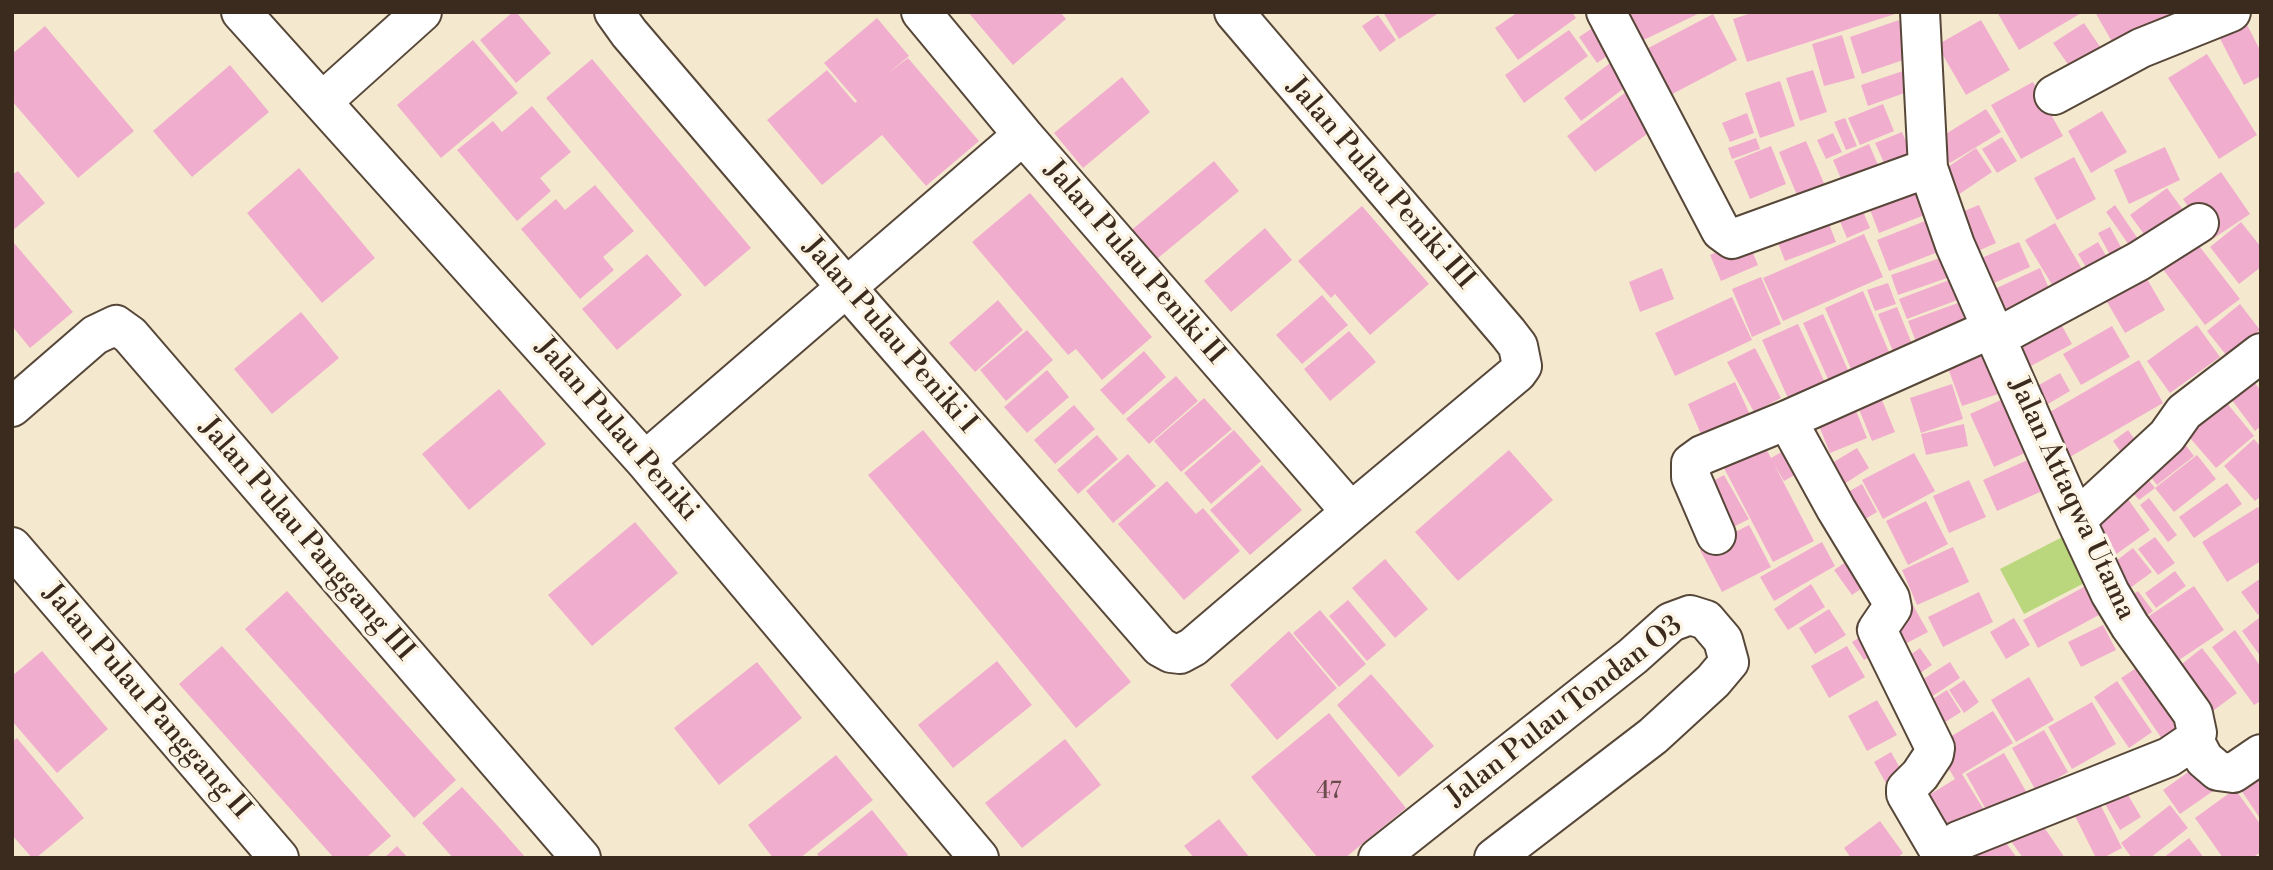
<!DOCTYPE html>
<html>
<head>
<meta charset="utf-8">
<style>
  body { margin:0 }
  #map { position:relative; width:2273px; height:870px; overflow:hidden; background:#f4e9cf; font-family:"Libre Bodoni",serif }
  canvas { display:block }
  .frame { position:absolute; inset:0; border:14px solid #3b2a1e; pointer-events:none }
</style>
</head>
<body>
<div id="map">
<canvas width="2273" height="870"></canvas>
<div class="frame"></div>
</div>
<script>
const c = document.querySelector('canvas').getContext('2d');
c.lineJoin = 'round';
function fillPath(path, color) { c.fillStyle = color; c.fill(path, 'evenodd'); }
const shape = rows => new Path2D(rows.map(r => 'M' + r).join(''));
function trace(path, color, width, dash) { c.strokeStyle = color; c.lineWidth = width; c.lineCap = dash ? 'butt' : 'round'; c.setLineDash(dash || []); c.stroke(path); }
function drawText(font, color, halo, rows, align = 'center') {
  c.font = font + ' "Libre Bodoni",serif'; c.lineWidth = 7; c.setLineDash([]); c.textBaseline = 'middle'; c.strokeStyle = halo; c.fillStyle = color; for (const [text, x, y, turn = 0] of rows) {
    c.save(); c.translate(x, y); c.rotate((+turn || 0) * Math.PI / 180); c.textAlign = isNaN(turn) ? turn : align; if (halo) c.strokeText(text, 0, 0); c.fillText(text, 0, 0); c.restore();
  }
}
const green = shape([
  [2078,529,2102,574,2024,614,2000,569]
]);
const building = shape([
  [513,12,516,12,551,53,516,83,480,40],
  [968,12,1060,12,1066,19,1013,65],
  [1383,12,1440,12,1399,39],
  [1518,12,1572,12,1576,18,1518,60,1495,28],
  [1612,12,1702,12,1629,47],
  [1754,12,1898,12,1898,13,1747,62,1733,19],
  [1997,12,2083,12,2019,50],
  [2095,12,2182,12,2119,54],
  [1713,14,1737,60,1659,101,1635,55],
  [1378,15,1396,40,1380,52,1362,26],
  [2243,17,2261,52,2261,76,2244,85,2216,31],
  [877,18,909,56,886,75,908,58,979,141,926,186,882,135,822,185,767,120,827,70,855,103,857,101,824,63],
  [1899,20,1912,57,1862,74,1850,37],
  [1981,20,2010,70,1966,95,1937,45],
  [2084,23,2107,57,2077,77,2053,43],
  [1597,25,1616,50,1597,63,1579,37],
  [45,26,134,131,78,178,12,101,12,54],
  [1569,30,1588,56,1524,103,1505,75],
  [1842,35,1855,78,1824,86,1812,44],
  [473,40,518,93,441,158,397,105],
  [2207,54,2257,135,2219,159,2168,78],
  [1618,57,1636,79,1581,121,1564,98],
  [592,59,751,248,705,287,546,98],
  [230,65,269,112,192,177,153,131],
  [1813,70,1827,112,1800,121,1786,78],
  [1906,70,1913,90,1868,106,1861,85],
  [1122,77,1150,112,1083,168,1054,133],
  [1780,81,1795,126,1760,138,1745,93],
  [2033,82,2063,136,2021,159,1991,105],
  [1630,89,1658,126,1595,172,1567,136],
  [1883,104,1894,131,1860,145,1848,118],
  [532,106,571,152,540,178,551,191,517,221,457,150,493,121,502,132],
  [1986,109,2001,132,1950,163,1936,140],
  [2102,111,2127,152,2091,173,2068,131],
  [1747,113,1754,133,1730,142,1722,123],
  [1845,118,1857,146,1846,150,1834,122],
  [1902,132,1913,157,1887,169,1875,143],
  [1833,133,1842,152,1826,159,1817,140],
  [2002,137,2017,161,1997,173,1982,149],
  [1756,138,1760,149,1732,159,1728,148],
  [1806,141,1826,188,1799,200,1779,152],
  [1869,144,1881,172,1845,188,1833,160],
  [1771,146,1786,184,1750,199,1734,161],
  [2165,147,2180,180,2129,204,2114,170],
  [1976,148,1992,172,1958,195,1942,171],
  [2074,157,2096,199,2057,220,2034,178],
  [1214,161,1239,191,1152,263,1128,233],
  [299,168,375,258,322,303,247,213],
  [18,171,45,203,12,231,12,175],
  [2221,172,2250,214,2211,240,2183,199],
  [1911,175,1927,214,1879,233,1864,194],
  [595,185,634,231,603,257,614,270,580,299,521,229,556,199,565,210],
  [2167,188,2189,218,2152,245,2130,215],
  [1030,193,1152,337,1102,380,1076,349,1068,355,972,242],
  [1856,195,1870,228,1847,238,1833,205],
  [1979,205,1996,243,1969,255,1952,216],
  [2115,205,2140,242,2131,248,2106,212],
  [1362,206,1429,284,1370,335,1335,294,1331,298,1298,261],
  [1824,211,1836,242,1785,261,1773,230],
  [1925,221,1938,252,1889,271,1877,240],
  [2241,222,2261,247,2261,267,2239,284,2210,247],
  [2055,223,2089,281,2060,298,2025,240],
  [2110,227,2127,258,2115,264,2098,233],
  [1265,228,1292,260,1231,312,1204,281],
  [1864,234,1883,277,1783,321,1763,278],
  [2193,238,2240,299,2205,325,2159,264],
  [1747,239,1758,265,1721,281,1710,255],
  [2019,242,2030,267,1983,288,1972,262],
  [2098,242,2112,266,2092,277,2078,254],
  [14,243,73,312,30,348,12,326],
  [647,254,682,295,617,350,582,309],
  [1943,257,1950,277,1898,295,1891,275],
  [1662,268,1674,299,1640,312,1629,282],
  [2040,268,2056,304,2002,328,1986,293],
  [2143,272,2165,310,2125,333,2103,295],
  [1761,277,1781,324,1752,337,1732,289],
  [1952,279,1960,299,1907,319,1899,299],
  [1888,283,1896,304,1875,311,1867,290],
  [1863,291,1895,366,1857,383,1825,308],
  [1322,295,1348,325,1302,364,1276,335],
  [1732,297,1752,340,1675,376,1655,333],
  [998,300,1023,330,975,372,949,343],
  [1958,303,1971,336,1921,355,1908,321],
  [2240,304,2260,330,2227,356,2207,331],
  [1897,307,1917,356,1898,364,1878,314],
  [301,312,339,358,272,414,234,369],
  [2055,313,2072,344,2029,367,2012,336],
  [1823,314,1852,379,1832,388,1803,323],
  [1798,324,1832,398,1795,414,1762,340],
  [2197,325,2220,357,2170,393,2147,361],
  [2112,326,2130,357,2081,385,2063,354],
  [1027,330,1053,360,1006,401,980,370],
  [1349,331,1376,362,1330,401,1304,369],
  [1981,347,1998,394,1962,406,1945,360],
  [1755,348,1781,398,1754,412,1727,362],
  [1144,351,1166,377,1123,415,1100,390],
  [2139,360,2163,403,2063,461,2038,419],
  [1047,370,1069,397,1027,433,1004,407],
  [2245,370,2261,391,2261,426,2255,431,2223,388],
  [2060,373,2070,391,2036,411,2025,393],
  [1176,376,1198,401,1149,444,1126,419],
  [1735,382,1752,419,1704,441,1688,404],
  [1952,384,1963,419,1921,433,1910,398],
  [1877,388,1895,432,1872,441,1854,397],
  [499,389,546,444,469,510,422,454],
  [2217,391,2254,436,2216,468,2178,424],
  [1204,398,1232,429,1181,472,1154,441],
  [2003,399,2027,452,1994,467,1970,414],
  [1852,401,1867,438,1830,453,1815,416],
  [1074,405,1095,429,1055,464,1034,440],
  [1964,424,1968,446,1926,455,1921,434],
  [923,430,1131,682,1076,728,868,475],
  [1234,430,1261,461,1211,504,1184,473],
  [2128,430,2141,448,2126,459,2113,441],
  [2177,434,2194,456,2157,485,2140,463],
  [1097,435,1118,459,1078,494,1057,470],
  [2254,439,2261,447,2261,496,2255,501,2224,466],
  [1797,443,1810,466,1784,481,1774,464,1814,541,1773,562,1724,468,1765,447,1771,458],
  [1857,448,1869,468,1830,493,1817,472],
  [1509,450,1553,500,1458,581,1415,532],
  [1914,453,1935,491,1883,519,1862,480],
  [1128,454,1156,486,1113,523,1086,491],
  [2197,455,2216,479,2174,512,2155,488],
  [2032,458,2047,489,1997,511,1983,480],
  [1262,465,1302,510,1250,555,1210,510],
  [2138,467,2155,488,2139,500,2122,480],
  [1724,475,1749,519,1722,533,1698,489],
  [1969,480,1986,517,1949,533,1933,496],
  [1167,481,1196,514,1203,508,1240,551,1184,600,1118,524],
  [2227,483,2242,504,2194,538,2179,517],
  [1862,484,1877,512,1848,529,1832,501],
  [2125,495,2150,530,2115,555,2090,520],
  [2149,498,2177,535,2168,542,2140,505],
  [1926,501,1948,544,1908,565,1886,521],
  [2258,507,2261,512,2261,561,2227,582,2202,542],
  [635,522,678,573,592,646,548,595],
  [1749,525,1771,567,1722,592,1700,550],
  [2155,537,2175,563,2158,575,2138,549],
  [1822,542,1835,566,1774,601,1760,577],
  [1953,547,1969,582,1917,605,1902,570],
  [2133,548,2152,572,2126,591,2108,567],
  [1859,553,1877,578,1852,595,1834,570],
  [1385,559,1428,609,1395,638,1352,588],
  [2175,571,2186,586,2156,608,2145,593],
  [2261,578,2261,613,2258,615,2241,592],
  [2095,581,2110,609,2038,648,2023,620],
  [1811,584,1825,607,1788,630,1774,609],
  [2194,586,2224,630,2170,666,2140,622],
  [287,591,456,780,414,818,245,629],
  [2138,591,2153,611,2141,620,2126,599],
  [1979,592,1993,622,1943,647,1928,617],
  [1348,600,1386,645,1367,661,1329,616],
  [1913,605,1928,632,1903,645,1888,619],
  [1829,609,1846,635,1815,654,1799,628],
  [1320,610,1366,664,1339,687,1293,633],
  [2014,618,2030,645,2006,659,1990,632],
  [2259,618,2261,621,2261,657,2242,631],
  [2103,625,2116,650,2081,667,2068,642],
  [2235,630,2261,667,2261,701,2254,705,2212,647],
  [1289,631,1337,688,1277,740,1230,685],
  [1865,634,1876,653,1864,660,1852,642],
  [222,646,391,836,366,858,334,858,179,684],
  [1847,646,1865,677,1829,698,1811,666],
  [1920,648,1932,665,1907,682,1896,665],
  [2202,648,2237,693,2202,719,2168,675],
  [42,651,108,729,57,773,12,721,12,676],
  [997,661,1032,705,953,768,918,725],
  [757,662,802,718,719,785,674,728],
  [1950,662,1960,678,1928,699,1917,683],
  [2144,663,2185,725,2162,739,2121,678],
  [1371,674,1434,746,1399,777,1337,705],
  [2029,677,2054,720,2016,742,1991,700],
  [1964,680,1979,702,1964,713,1949,690],
  [2117,681,2152,732,2129,748,2094,697],
  [1947,690,1961,712,1931,731,1917,709],
  [1877,700,1897,735,1867,751,1848,716],
  [2092,702,2116,744,2072,769,2048,727],
  [1993,711,2013,743,1962,774,1989,818,1939,848,1913,805,1955,779,1935,746],
  [1329,713,1406,808,1345,858,1318,858,1251,777],
  [2044,730,2068,772,2036,791,2012,748],
  [17,738,84,818,36,858,32,858,12,835,12,742],
  [1065,739,1101,785,1022,848,985,803],
  [1891,752,1909,784,1892,794,1874,762],
  [2004,753,2027,793,1989,815,1966,774],
  [836,755,873,800,800,858,773,858,748,825],
  [2198,765,2216,789,2180,814,2163,790],
  [2261,776,2261,820,2241,790],
  [2118,778,2141,817,2120,830,2097,790],
  [462,787,496,824,526,858,453,858,422,823],
  [2235,789,2261,825,2261,852,2252,858,2223,858,2195,818],
  [2099,802,2122,848,2103,858,2096,858,2074,814],
  [2170,805,2188,828,2150,858,2132,858,2121,843],
  [872,810,908,855,905,858,820,858,817,854],
  [2035,814,2065,858,2023,858,2006,834],
  [1219,819,1250,858,1194,858,1184,846],
  [1880,821,1903,853,1897,858,1851,858,1844,848],
  [1999,833,2017,858,1978,858,1973,851],
  [2189,838,2204,858,2163,858],
  [397,846,408,858,384,858]
]);
const street = shape([
  [241,12,645,461,979,858],
  [614,12,629,33,846,287,1160,647,1171,653,1180,654,1193,647,1351,512,1517,373,1522,366,1518,346,1508,333,1234,12],
  [921,12,1023,135,1351,512],
  [1606,12,1721,231,1732,239,1928,168],
  [1920,12,1928,168,1955,245,2076,520,2110,593,2130,626,2193,714,2197,733,2194,740,2169,757,1958,841,1941,854,1941,858],
  [2054,95,2141,48,2231,12],
  [323,101,422,12],
  [1996,338,2139,261,2199,223],
  [12,407,95,335,116,325,130,335,581,858],
  [1787,420,1836,509,1890,598,1892,608,1877,630,1935,748,1934,754,1920,775,1906,789,1906,794,1941,854],
  [645,461,1023,135],
  [2076,520,2167,436,2184,412,2261,353],
  [1716,535,1691,477,1691,463,1702,455,1787,420,1993,328],
  [12,547,279,858],
  [2194,740,2204,759,2218,771,2233,773,2261,754],
  [1378,858,1633,656,1671,622,1690,615,1706,620,1723,640,1729,662,1713,681,1653,736,1494,858]
]);
const numberNames = [
  ["47",1329,792]
];
const streetNames = [
  ["Jalan Pulau Peniki III",1380,184,49],
  ["Jalan Pulau Peniki II",1134,263,49],
  ["Jalan Pulau Peniki I",889,336,49],
  ["Jalan Pulau Peniki",616,430,49],
  ["Jalan Attaqwa Utama",2071,499,65],
  ["Jalan Pulau Panggang III",306,540,49],
  ["Jalan Pulau Panggang II",146,702,49],
  ["Jalan Pulau Tondan O3",1565,712,-38]
];
fillPath(green, '#bad77d');
fillPath(building, '#f1adcd');
trace(street, '#574739', 42);
trace(street, '#fff', 38);
drawText('24px', '#684b4a', null, numberNames);
drawText('28px', '#3b2a1e', '#fcf5e5', streetNames);
</script>
</body>
</html>
